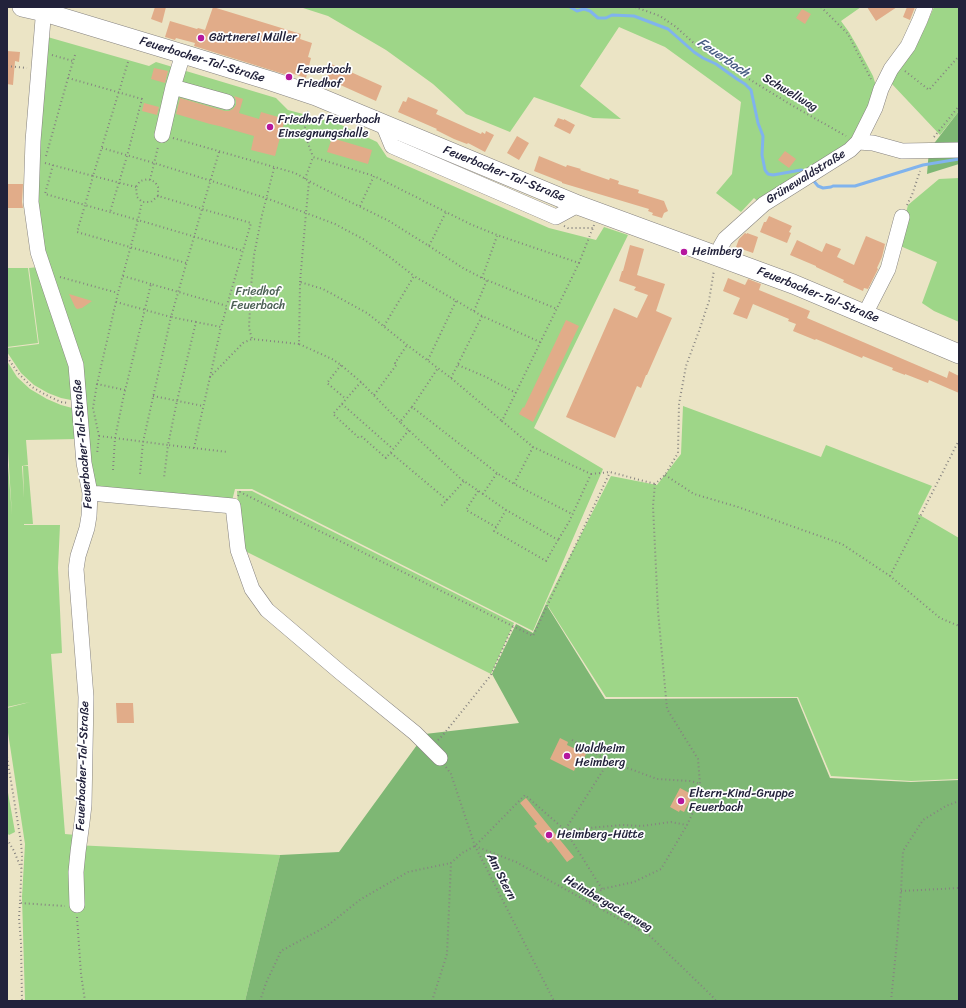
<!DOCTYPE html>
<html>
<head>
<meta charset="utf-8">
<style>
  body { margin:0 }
  #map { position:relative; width:966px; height:1008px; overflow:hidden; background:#ebe4c5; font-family:Sriracha,sans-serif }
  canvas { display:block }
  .frame { position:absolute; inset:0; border:8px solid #22223b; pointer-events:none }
</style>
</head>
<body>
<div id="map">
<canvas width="966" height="1008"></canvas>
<div class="frame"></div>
</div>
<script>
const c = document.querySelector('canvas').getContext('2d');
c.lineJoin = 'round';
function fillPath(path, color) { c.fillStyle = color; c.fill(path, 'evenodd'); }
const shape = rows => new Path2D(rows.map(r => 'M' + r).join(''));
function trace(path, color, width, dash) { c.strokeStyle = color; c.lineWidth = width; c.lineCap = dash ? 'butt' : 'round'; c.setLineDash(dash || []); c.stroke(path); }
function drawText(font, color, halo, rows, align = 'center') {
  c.font = font + ' Sriracha,sans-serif'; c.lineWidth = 3.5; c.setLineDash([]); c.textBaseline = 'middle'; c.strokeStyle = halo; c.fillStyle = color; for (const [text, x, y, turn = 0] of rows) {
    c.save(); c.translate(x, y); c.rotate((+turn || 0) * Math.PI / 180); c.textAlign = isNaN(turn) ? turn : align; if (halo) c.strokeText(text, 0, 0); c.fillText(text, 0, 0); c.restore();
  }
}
const green = shape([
  [300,7,861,7,841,21,849,32,857,46,873,76,877,89,855,139,765,208,754,198,741,212,716,193,732,174,741,102,665,47,619,27,580,86,621,119,593,118,534,97,510,132,466,114,433,84,386,50,328,16],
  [934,7,959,7,959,111,940,135,891,83,924,30],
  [44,36,149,66,156,62,276,98,288,110,337,123,377,142,387,157,549,228,596,240,604,227,628,235,534,428,603,469,533,631,252,489,235,489,232,501,92,491,79,365,43,252,32,187],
  [959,178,959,322,934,311,922,303,937,262,898,245,908,205,939,179],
  [39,267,73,365,76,401,61,398,48,393,34,385,21,373,7,352,7,348,39,344,29,268],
  [7,268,28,268,38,343,7,347],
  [7,361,17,377,30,389,47,399,61,405,76,409,78,439,26,440,28,465,22,466,24,498,23,466,28,466,33,524,24,524,24,525,60,525,58,568,62,653,51,654,65,834,76,835,75,845,280,855,245,1001,25,1001,22,897,25,844,7,726,7,708,30,702,29,689,30,702,7,707,7,452,12,515,25,515,12,515,8,451,7,451],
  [683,406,821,457,826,445,932,486,918,514,959,538,959,779,911,781,831,776,798,697,606,697,546,603,611,476,657,485,681,454],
  [237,491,252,491,514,623,491,674,241,549],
  [7,787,15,832,9,835,7,833]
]);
const forest = shape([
  [959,111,959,164,927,174,929,150],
  [546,604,605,699,797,698,830,778,911,782,959,780,959,1001,245,1001,280,855,339,852,425,734,519,723,492,674,516,624,533,633]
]);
const stream = shape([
  [570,7,577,11,584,9,590,11,598,18,606,18,612,15,634,16,668,29,694,52,703,58,716,64,737,79,745,84,751,90,758,123,763,136,762,155,765,170,768,174,773,175,801,170,805,171],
  [812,179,818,186,823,188,831,187,833,186,855,186,923,165,959,159]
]);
const building = shape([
  [155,7,166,7,162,23,151,19],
  [213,7,301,34,300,39,312,43,308,57,311,58,306,78,291,73,290,76,194,46,195,43,176,38,175,40,165,37,170,21,197,29,198,28,205,30],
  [867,7,897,7,876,21],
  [907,7,915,7,910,20,903,17],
  [802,9,811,14,805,24,796,18],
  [7,51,20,52,19,62,15,61,13,85,7,84],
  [331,64,344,69,382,86,376,101,336,83,333,86,332,81,326,79],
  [154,68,168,71,165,83,151,79],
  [234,96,243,99,239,113,259,119,261,112,285,119,275,156,251,150,254,136,219,126,210,124,176,114,180,98,225,111,229,111,233,109,236,105,236,100],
  [408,97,438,110,436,114,481,134,482,132,485,134,486,131,494,135,485,152,468,143,467,144,454,139,436,130,437,129,398,112,403,101,406,102],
  [144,103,159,107,157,115,142,111],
  [558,118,564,120,564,119,575,125,570,134,554,126],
  [517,136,529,143,519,160,507,153],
  [332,138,372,150,368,164,327,152],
  [785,151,796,159,789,168,778,160],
  [539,156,566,167,567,165,581,169,580,170,609,180,610,178,619,181,618,184,639,190,638,193,664,201,668,211,664,213,662,218,652,215,653,213,648,211,649,209,562,183,562,182,534,171],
  [7,184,23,184,22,202,23,208,7,208],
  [769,216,792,226,789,232,791,233,787,243,760,232,764,222,766,222],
  [745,233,747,234,747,233,758,237,753,253,736,247,739,239],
  [866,236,885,244,882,257,877,268,878,269,868,289,864,288,863,291,843,282,844,280,816,267,816,266,790,255,797,240,822,252,826,243,841,249,837,257,854,265],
  [630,245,644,249,637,275,665,284,656,311,672,318,647,375,646,375,641,388,637,386,615,438,566,417,614,308,637,318,648,295,634,290,636,287,619,281,622,271,623,271],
  [728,278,745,285,748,279,761,284,759,290,810,311,807,318,947,378,949,371,959,376,959,393,929,380,928,383,905,374,905,375,892,370,893,368,863,356,862,358,816,339,815,340,793,331,796,324,788,321,789,319,753,304,747,319,733,314,740,298,723,291],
  [69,294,92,301,82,308,77,309,75,307],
  [566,320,579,326,533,422,519,414,523,407,524,408],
  [116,703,133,703,134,723,117,723],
  [560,738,568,742,567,745,586,754,580,766,577,764,574,771,550,759],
  [680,788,693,795,684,812,680,810,679,812,670,807],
  [526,798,574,857,567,862,551,841,548,843,534,826,537,824,520,803]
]);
const path = shape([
  [635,7,660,16,676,27,696,45,718,60,793,106,846,136],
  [821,7,848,34,871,79],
  [52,55,73,61],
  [75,55,68,78,142,99,127,156,110,212],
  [7,66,27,68],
  [905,71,929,90,959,56],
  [308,111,304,132,313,157],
  [934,137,959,106],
  [173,138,295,173,320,187,389,221,429,246,446,212],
  [102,148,154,163,266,198,306,213,309,181],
  [219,152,202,209,251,223,227,305],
  [46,156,68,78],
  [45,163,93,176,128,62],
  [53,165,45,194,85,205,77,232,186,263],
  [274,168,262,215,254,255,251,287,249,328,252,339,299,344],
  [305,179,313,157,374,176],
  [150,180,158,147],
  [136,187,93,176,85,205,138,220,142,202],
  [158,196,151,202,142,202,137,197,136,187,140,181,148,179,155,182,158,187,158,196,202,209,171,317,196,322],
  [907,205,912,195,920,171],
  [360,206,374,176,470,224,497,235,579,263,502,421,533,447,591,474,569,522,558,540],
  [564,226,568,228,593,228],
  [429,246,463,268,482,278,557,309],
  [579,263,594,225],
  [123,276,151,284],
  [60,277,118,293],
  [482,278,497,236],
  [300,282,306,213,335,224,363,239,391,258,414,276],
  [116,302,171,317,143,442,140,474],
  [474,311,487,280],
  [384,326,414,276,482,316,540,342],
  [7,357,19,374,32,387,48,396,61,402,68,403],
  [428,360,456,301],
  [341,365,327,383,346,399],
  [458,365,486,377,516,393],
  [210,377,221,327,196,322,177,401,168,445,228,452],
  [451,378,482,316],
  [361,382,333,414,358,437,361,436,386,458,409,430],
  [97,384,93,408,99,436,97,454],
  [125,390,97,384,118,293,138,220,243,251],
  [374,395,397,364,395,363,407,345],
  [153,396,203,406],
  [342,404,393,449],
  [412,407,438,368],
  [400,422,361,382,341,365,332,359,299,344,300,282,323,289,367,313,407,345,451,378,502,421],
  [99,436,115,438,123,399,151,284,227,306,221,327],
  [533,447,514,484,572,514],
  [194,448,210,377,243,343,252,339],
  [391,453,447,500,441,506],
  [113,470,115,438,168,445,164,478],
  [591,474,610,472,655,484],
  [665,475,694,494,738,507,842,544,890,576,940,618,959,626],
  [478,491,466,510,496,527],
  [483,494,461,479,400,422,412,407,497,473],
  [238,496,240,492,533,636,610,472],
  [447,500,464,481],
  [506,510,494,531,546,561,558,540,506,510,483,494,497,473,514,484],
  [890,576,959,440],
  [438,740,443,735,491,675,513,626],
  [572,740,609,761],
  [7,757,21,842,22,856,20,903,65,906],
  [446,767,451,774,475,846,554,1001],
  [7,839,14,851,21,868],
  [475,846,516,862,650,936,712,996,716,1001],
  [602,889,565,830,623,825,642,826,671,822,687,825],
  [901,891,959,888],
  [589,902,602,889,634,882,661,869,687,825,695,808,700,784],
  [20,903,19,918,21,943,22,1001],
  [77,917,81,974,85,1001],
  [260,1001,266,983,281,951,327,926,361,899,408,872,451,863],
  [432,1001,447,954,451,863,462,853,475,846,525,795,565,830,609,761,657,779,691,781,700,784,698,759,667,709,658,611,653,506,655,484,665,475,678,453,679,404,686,366,699,331,709,301,714,270],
  [891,1001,897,941,901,891,903,851,923,820,946,806,959,801]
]);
const minor = shape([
  [44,7,33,141,31,202,38,252,76,365,84,463,90,493,89,516,87,528,78,556,76,569,86,697,84,805,82,822,78,852,76,872,77,905],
  [183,54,173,87,227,102],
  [383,124,392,146,556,217,578,205],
  [162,135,173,87],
  [858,142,873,143,902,151,959,150],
  [718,256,721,246,725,239,764,204,850,150,858,142,875,108,881,89,891,69,908,46,920,20,925,7],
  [865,314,888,269,902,217],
  [90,493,233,506,238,550,252,589,267,610,340,672,415,733,440,758]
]);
const major = shape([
  [22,7,44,12,183,54,271,81,316,96,578,205,793,284,959,354]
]);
const markers = [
  [201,38,4,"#b5179e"],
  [289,77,4,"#b5179e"],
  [270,127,4,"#b5179e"],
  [684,252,4,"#b5179e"],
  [567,756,4,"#b5179e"],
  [681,801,4,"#b5179e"],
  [549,835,4,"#b5179e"]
];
const poiNames = [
  ["Gärtnerei Müller",209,38],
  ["Feuerbach",297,70],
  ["Friedhof",297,84],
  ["Friedhof Feuerbach",278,120],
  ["Einsegnungshalle",278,134],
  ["Heimberg",692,252],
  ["Waldheim",575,749],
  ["Heimberg",575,763],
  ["Eltern-Kind-Gruppe",689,794],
  ["Feuerbach",689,808],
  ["Heimberg-Hütte",557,835]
];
const streetNames = [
  ["Feuerbacher-Tal-Straße",202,60,17],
  ["Schwellwag",790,93,31],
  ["Feuerbacher-Tal-Straße",504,174,22],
  ["Grünewaldstraße",806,177,-32],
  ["Feuerbacher-Tal-Straße",818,295,22],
  ["Feuerbacher-Tal-Straße",83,444,-95],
  ["Feuerbacher-Tal-Straße",83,766,-88],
  ["Am Stern",501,877,63],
  ["Heimbergackerweg",608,904,30]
];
const parkNames = [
  ["Friedhof",258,292],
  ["Feuerbach",258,306]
];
const waterNames = [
  ["Feuerbach",723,58,34]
];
fillPath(green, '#9ed688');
fillPath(forest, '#7eb774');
trace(stream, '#80b3ed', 3);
fillPath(building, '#e1ac89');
trace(minor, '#868380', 16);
trace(major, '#868380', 20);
trace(path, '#868380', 2, [1, 3]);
trace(minor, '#fff', 15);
trace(major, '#fff', 19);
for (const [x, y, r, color] of markers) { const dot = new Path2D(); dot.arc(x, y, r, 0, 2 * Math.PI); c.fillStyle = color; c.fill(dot); trace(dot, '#fff', 1.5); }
drawText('12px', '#22223b', '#fff', poiNames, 'left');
drawText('12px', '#22223b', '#fff', streetNames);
drawText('12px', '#4d6156', '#fff', parkNames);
drawText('italic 13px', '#485c82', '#fff', waterNames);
</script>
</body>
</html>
